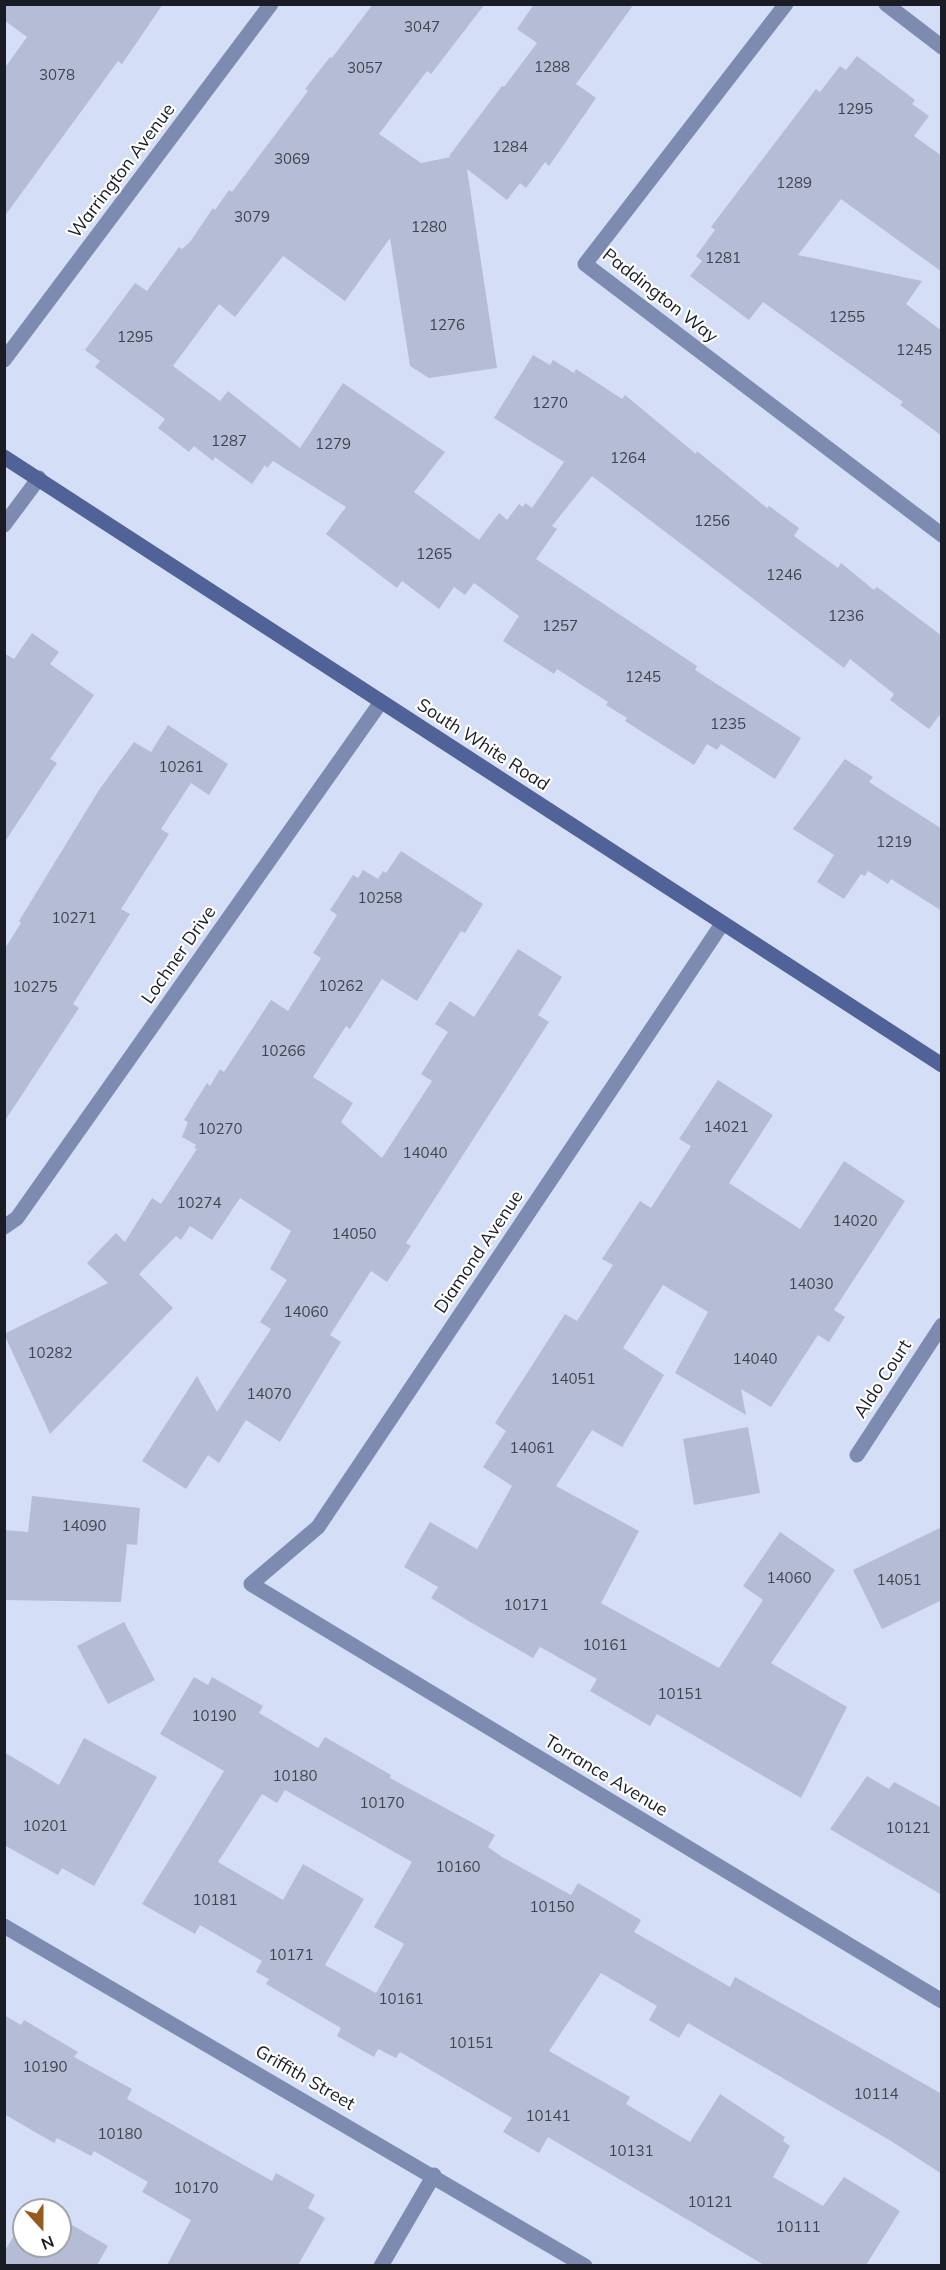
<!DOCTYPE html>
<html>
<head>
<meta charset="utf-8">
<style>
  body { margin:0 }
  #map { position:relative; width:946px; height:2270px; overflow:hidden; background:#d4def7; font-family:Mulish,sans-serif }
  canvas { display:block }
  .frame { position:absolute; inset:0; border:6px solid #191c25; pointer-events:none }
  .north { position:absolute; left:12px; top:2198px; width:60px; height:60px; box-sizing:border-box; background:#fff; border:2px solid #a3a4a8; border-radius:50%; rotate:159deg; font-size:16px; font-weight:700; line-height:24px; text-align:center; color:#191c25 }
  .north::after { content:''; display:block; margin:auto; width:21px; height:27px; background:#965a1d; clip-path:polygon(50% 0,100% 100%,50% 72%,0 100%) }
</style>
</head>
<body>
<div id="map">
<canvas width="946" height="2270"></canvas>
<div class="frame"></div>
<div class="north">N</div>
</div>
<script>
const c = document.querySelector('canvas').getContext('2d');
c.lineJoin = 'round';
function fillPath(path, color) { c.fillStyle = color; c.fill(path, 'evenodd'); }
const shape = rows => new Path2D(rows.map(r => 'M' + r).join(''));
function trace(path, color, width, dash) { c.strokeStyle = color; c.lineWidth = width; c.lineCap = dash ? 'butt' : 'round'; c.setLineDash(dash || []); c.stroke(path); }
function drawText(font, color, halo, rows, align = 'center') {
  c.font = font + ' Mulish,sans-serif'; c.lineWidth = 4.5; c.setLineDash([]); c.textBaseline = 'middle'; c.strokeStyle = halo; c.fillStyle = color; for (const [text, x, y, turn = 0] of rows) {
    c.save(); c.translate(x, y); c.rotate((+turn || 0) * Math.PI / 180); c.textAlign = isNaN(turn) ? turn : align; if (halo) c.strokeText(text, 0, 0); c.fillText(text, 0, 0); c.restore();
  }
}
const building = shape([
  [4,4,163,4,122,64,118,61,4,217,4,69,27,37,4,20],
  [373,4,485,4,431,74,427,71,379,134,421,163,451,157,449,156,502,86,504,87,537,43,517,29,534,4,634,4,576,84,596,98,549,166,545,162,526,188,520,183,507,200,467,169,497,368,429,378,410,366,390,238,345,301,283,256,235,317,219,304,173,366,220,401,228,391,300,448,343,383,445,452,414,492,479,540,499,513,507,520,519,504,523,507,525,503,532,508,564,462,494,418,533,355,550,365,553,360,574,373,576,369,622,399,625,395,696,454,697,451,767,508,769,506,799,528,794,536,838,568,841,563,874,590,877,587,942,636,942,712,929,729,890,700,894,694,850,659,844,668,592,476,552,526,557,529,536,559,697,666,695,670,801,738,775,779,721,744,717,750,707,744,694,765,625,721,627,718,606,705,608,702,557,669,554,674,503,641,519,616,474,583,465,595,454,587,439,609,402,581,397,588,326,534,346,507,273,461,267,468,265,465,252,484,215,457,213,461,194,446,189,452,158,428,165,419,95,367,100,361,85,350,135,283,147,291,179,247,182,249,190,242,213,208,215,210,229,190,232,192,308,91,305,89,330,57,332,58],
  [857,56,915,100,912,104,929,116,914,136,942,156,942,272,841,199,798,255,922,281,906,304,942,331,942,436,900,405,903,402,763,302,749,320,690,276,702,261,696,256,715,230,711,227,723,211,816,89,820,92,840,66,846,70],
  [32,633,59,652,50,664,94,695,50,759,57,763,4,843,4,653,14,659],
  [168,725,228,764,209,795,191,783,161,829,169,834,121,909,130,914,73,1004,79,1008,4,1122,4,950,21,923,19,921,99,790,134,742,151,752],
  [845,759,873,777,869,782,942,829,942,911,891,879,888,884,868,871,865,876,861,874,844,899,817,882,834,855,793,829],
  [401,851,483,904,465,933,461,931,417,1001,382,979,350,1029,346,1026,313,1077,353,1103,341,1122,382,1158,432,1081,421,1074,448,1032,435,1024,450,1001,474,1017,518,949,562,977,538,1015,549,1022,406,1243,411,1246,387,1282,371,1271,330,1335,341,1342,280,1442,246,1420,219,1463,208,1455,186,1489,142,1461,197,1376,217,1412,271,1329,260,1322,287,1280,270,1269,291,1231,240,1198,212,1240,190,1226,181,1240,176,1236,139,1274,173,1308,50,1434,4,1334,108,1283,87,1263,116,1233,125,1242,152,1198,161,1204,197,1149,194,1148,196,1145,182,1137,188,1122,184,1120,207,1083,210,1086,220,1069,224,1072,271,1000,288,1011,321,958,313,953,337,915,330,910,353,875,358,878,363,870,378,879,383,871,386,873],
  [718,1080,773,1115,729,1183,800,1229,844,1161,905,1201,834,1310,845,1317,829,1342,818,1335,771,1407,741,1389,746,1415,675,1373,708,1312,663,1285,623,1348,664,1375,622,1447,592,1430,556,1486,639,1531,601,1603,719,1668,763,1600,743,1586,780,1532,835,1570,771,1663,847,1707,801,1798,657,1714,650,1726,590,1691,597,1679,540,1647,533,1658,472,1623,431,1598,438,1587,404,1567,430,1522,477,1549,512,1486,483,1467,506,1431,495,1423,565,1314,577,1321,613,1265,602,1259,640,1201,651,1208,691,1146,679,1139],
  [748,1427,760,1493,694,1505,683,1439],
  [32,1496,140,1508,137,1545,127,1544,121,1602,4,1600,4,1530,28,1532],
  [942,1527,942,1600,882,1629,853,1570],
  [124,1622,155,1680,108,1704,77,1646],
  [194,1677,208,1685,212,1677,263,1706,259,1713,318,1748,325,1737,391,1775,390,1778,495,1835,488,1847,502,1857,571,1895,578,1883,641,1920,634,1932,692,1965,730,1987,735,1977,942,2094,942,2174,891,2141,688,2023,679,2038,649,2020,657,2006,601,1973,549,2051,630,2097,626,2104,690,2142,720,2094,785,2137,783,2141,790,2146,773,2177,823,2206,844,2177,900,2211,866,2265,764,2265,548,2137,539,2153,503,2132,512,2118,400,2052,396,2058,378,2049,374,2057,337,2036,341,2028,266,1984,269,1979,256,1972,262,1961,200,1925,195,1934,142,1904,224,1771,160,1734],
  [285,1790,412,1862,374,1927,404,1944,376,1993,325,1965,364,1899,303,1864,283,1900,218,1862,262,1794,277,1803],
  [84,1738,157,1777,94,1886,62,1868,58,1875,4,1845,4,1752,59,1785],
  [867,1776,889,1789,894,1782,942,1808,942,1895,830,1829],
  [4,2015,21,2025,24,2020,78,2052,74,2057,132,2089,127,2099,272,2181,276,2173,315,2195,308,2208,325,2218,298,2265,167,2265,191,2220,142,2192,148,2182,94,2151,91,2156,57,2138,54,2143,4,2114],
  [60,2218,108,2246,97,2265,4,2265,4,2252,24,2219,24,2246,60,2246]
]);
const minor = shape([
  [786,4,585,264,942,535],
  [886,4,942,47],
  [4,360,271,4],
  [4,525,39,478],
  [722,924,318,1527,251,1584,942,2001],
  [4,1227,17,1218,381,702],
  [857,1455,942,1325],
  [4,1926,585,2266],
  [381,2266,434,2175]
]);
const secondary = shape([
  [4,457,942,1065]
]);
const numberNames = [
  ["3047",422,27],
  ["1288",552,67],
  ["3057",365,68],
  ["3078",57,75],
  ["1295",855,109],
  ["1284",510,147],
  ["3069",292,159],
  ["1289",794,183],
  ["3079",252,217],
  ["1280",429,227],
  ["1281",723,258],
  ["1255",847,317],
  ["1276",447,325],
  ["1295",135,337],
  ["1245",914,350],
  ["1270",550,403],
  ["1287",229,441],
  ["1279",333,444],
  ["1264",628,458],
  ["1256",712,521],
  ["1265",434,554],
  ["1246",784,575],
  ["1236",846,616],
  ["1257",560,626],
  ["1245",643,677],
  ["1235",728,724],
  ["10261",181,767],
  ["1219",894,842],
  ["10258",380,898],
  ["10271",74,918],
  ["10262",341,986],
  ["10275",35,987],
  ["10266",283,1051],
  ["14021",726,1127],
  ["10270",220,1129],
  ["14040",425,1153],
  ["10274",199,1203],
  ["14020",855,1221],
  ["14050",354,1234],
  ["14030",811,1284],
  ["14060",306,1312],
  ["10282",50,1353],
  ["14040",755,1359],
  ["14051",573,1379],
  ["14070",269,1394],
  ["14061",532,1448],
  ["14090",84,1526],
  ["14060",789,1578],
  ["14051",899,1580],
  ["10171",526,1605],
  ["10161",605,1645],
  ["10151",680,1694],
  ["10190",214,1716],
  ["10180",295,1776],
  ["10170",382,1803],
  ["10201",45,1826],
  ["10121",908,1828],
  ["10160",458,1867],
  ["10181",215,1900],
  ["10150",552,1907],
  ["10171",291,1955],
  ["10161",401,1999],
  ["10151",471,2043],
  ["10190",45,2067],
  ["10114",876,2094],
  ["10141",548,2116],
  ["10180",120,2134],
  ["10131",631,2151],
  ["10170",196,2188],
  ["10121",710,2202],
  ["10111",798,2227]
];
const streetNames = [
  ["Warrington Avenue",122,171,-53],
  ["Paddington Way",660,296,38],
  ["South White Road",483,745,33],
  ["Lochner Drive",179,955,-55],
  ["Diamond Avenue",479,1252,-56],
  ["Aldo Court",883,1379,-57],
  ["Torrance Avenue",606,1776,31],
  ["Griffith Street",305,2078,30]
];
fillPath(building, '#b4bdd5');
trace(minor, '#7d8bb0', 15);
trace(secondary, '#506297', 15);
drawText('15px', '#404451', null, numberNames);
drawText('18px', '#191c25', '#fff', streetNames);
</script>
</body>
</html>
